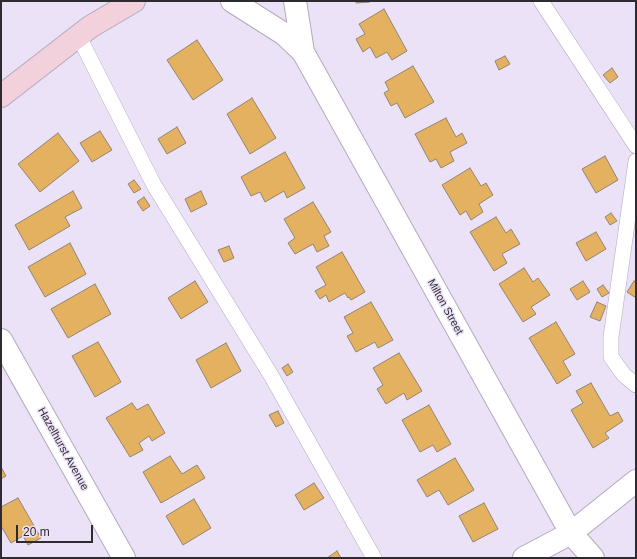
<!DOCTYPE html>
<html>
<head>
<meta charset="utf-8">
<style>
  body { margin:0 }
  #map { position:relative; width:637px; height:559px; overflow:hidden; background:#ece2f7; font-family:Helvetica,sans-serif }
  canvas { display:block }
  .frame { position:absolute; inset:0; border:2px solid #2e2a32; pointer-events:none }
  .scale { position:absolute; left:16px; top:525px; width:77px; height:18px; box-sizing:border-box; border:2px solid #2e2a32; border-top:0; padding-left:5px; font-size:12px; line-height:14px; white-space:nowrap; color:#2e2a32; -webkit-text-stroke:3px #ece2f7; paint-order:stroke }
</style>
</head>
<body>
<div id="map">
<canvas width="637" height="559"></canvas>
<div class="frame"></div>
<div class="scale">20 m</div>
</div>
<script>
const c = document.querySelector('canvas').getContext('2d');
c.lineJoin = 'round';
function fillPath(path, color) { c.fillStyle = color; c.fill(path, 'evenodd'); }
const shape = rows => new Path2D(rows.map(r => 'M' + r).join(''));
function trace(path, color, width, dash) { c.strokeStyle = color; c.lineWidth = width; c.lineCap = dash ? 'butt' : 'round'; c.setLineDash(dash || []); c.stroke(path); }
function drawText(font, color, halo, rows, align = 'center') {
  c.font = font + ' Helvetica,sans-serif'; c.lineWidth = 3; c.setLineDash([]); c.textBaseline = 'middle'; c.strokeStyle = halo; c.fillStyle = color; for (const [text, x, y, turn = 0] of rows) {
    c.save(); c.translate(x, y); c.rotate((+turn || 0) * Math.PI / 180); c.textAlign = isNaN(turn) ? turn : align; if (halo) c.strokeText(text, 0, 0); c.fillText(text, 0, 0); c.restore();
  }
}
const building = shape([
  [356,1,370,1,370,2,356,3,356,1],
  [384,9,407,51,392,60,387,52,376,58,370,47,363,52,356,39,365,34,359,24,384,9],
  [197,40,223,80,193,100,167,60,197,40],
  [505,56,510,64,499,70,495,61,505,56],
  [413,66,434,102,405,118,397,103,391,106,384,93,389,90,385,82,413,66],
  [612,68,618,77,610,83,603,75,612,68],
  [252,98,276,138,250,154,227,114,252,98],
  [446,118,456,137,462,133,467,143,450,152,454,161,441,168,436,159,430,162,415,134,446,118],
  [177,127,186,143,167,154,158,139,177,127],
  [100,131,112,150,92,162,80,143,100,131],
  [58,133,79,161,40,192,18,164,58,133],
  [285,152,305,188,287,198,284,191,265,202,260,192,251,196,241,177,285,152],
  [605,156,618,180,596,193,582,169,605,156],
  [470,168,481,186,486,183,493,195,479,204,483,212,471,220,466,211,460,215,442,185,470,168],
  [134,180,141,189,134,193,128,184,134,180],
  [73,191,82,208,65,217,70,226,29,250,15,225,73,191],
  [201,191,207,204,191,212,185,199,201,191],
  [144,197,150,206,143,211,137,202,144,197],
  [313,202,331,232,324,236,329,246,317,252,313,244,295,254,288,243,295,238,284,219,313,202],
  [611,213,617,221,610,225,605,217,611,213],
  [496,217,506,233,511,229,520,244,502,254,507,263,494,271,470,232,496,217],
  [596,232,606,249,586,261,576,243,596,232],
  [70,243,86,274,45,297,28,267,70,243],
  [229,246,234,258,224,262,218,250,229,246],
  [342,252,365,292,351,300,349,297,348,298,345,293,329,302,326,295,320,299,315,291,326,285,316,267,342,252],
  [524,268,533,282,538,278,550,295,531,307,536,314,523,322,499,284,524,268],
  [195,281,208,302,181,319,168,298,195,281],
  [583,281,590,292,577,300,570,289,583,281],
  [634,281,636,282,636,298,627,292,634,281],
  [95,284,111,314,68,338,51,309,95,284],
  [603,285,609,293,602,297,597,289,603,285],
  [371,302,393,340,378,348,375,342,356,352,347,336,353,333,344,317,371,302],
  [597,302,606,306,600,321,590,317,597,302],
  [556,322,575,354,563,361,571,375,557,384,529,338,556,322],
  [98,342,121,382,95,397,72,356,98,342],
  [226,343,241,371,211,388,196,360,226,343],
  [399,353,422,391,407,400,404,393,386,404,377,389,383,385,373,368,399,353],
  [288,364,293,372,287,376,282,368,288,364],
  [591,383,610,416,618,412,623,421,605,433,609,438,593,448,571,410,583,403,576,391,591,383],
  [132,403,137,410,148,404,165,433,152,441,149,436,139,443,143,450,130,457,106,418,132,403],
  [429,405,451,444,437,452,433,445,420,452,402,420,429,405],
  [278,411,284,423,276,427,269,415,278,411],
  [170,456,182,474,197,465,205,478,161,503,143,472,170,456],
  [455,458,474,490,448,505,439,490,427,497,417,480,455,458],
  [1,467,6,476,1,479,1,467],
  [314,483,324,498,304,510,295,495,314,483],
  [18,498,41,538,28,545,23,536,11,543,1,526,1,507,18,498],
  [194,499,211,528,183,545,166,516,194,499],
  [484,503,498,529,473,542,459,516,484,503],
  [337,551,341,558,327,558,337,551]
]);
const lane = shape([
  [541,1,636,146],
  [78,35,154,185,272,377,374,558],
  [636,161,611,337,611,357,624,375,636,385]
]);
const street = shape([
  [232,1,284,34,303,52,571,533,593,558],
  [295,1,303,52],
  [1,340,124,558],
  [524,558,571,533,636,481]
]);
const secondary = shape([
  [1,96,90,27,134,1]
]);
const streetNames = [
  ["Milton Street",445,307,61],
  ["Hazelhurst Avenue",63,449,61]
];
fillPath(building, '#e3b160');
trace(building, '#918472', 1);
trace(lane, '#b3a9bd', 16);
trace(street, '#b3a9bd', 24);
trace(secondary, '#b3a9bd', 24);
trace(lane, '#fff', 15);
trace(street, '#fff', 22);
trace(secondary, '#f3d1dc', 22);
drawText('11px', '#2e2a32', '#ece2f7', streetNames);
</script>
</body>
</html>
